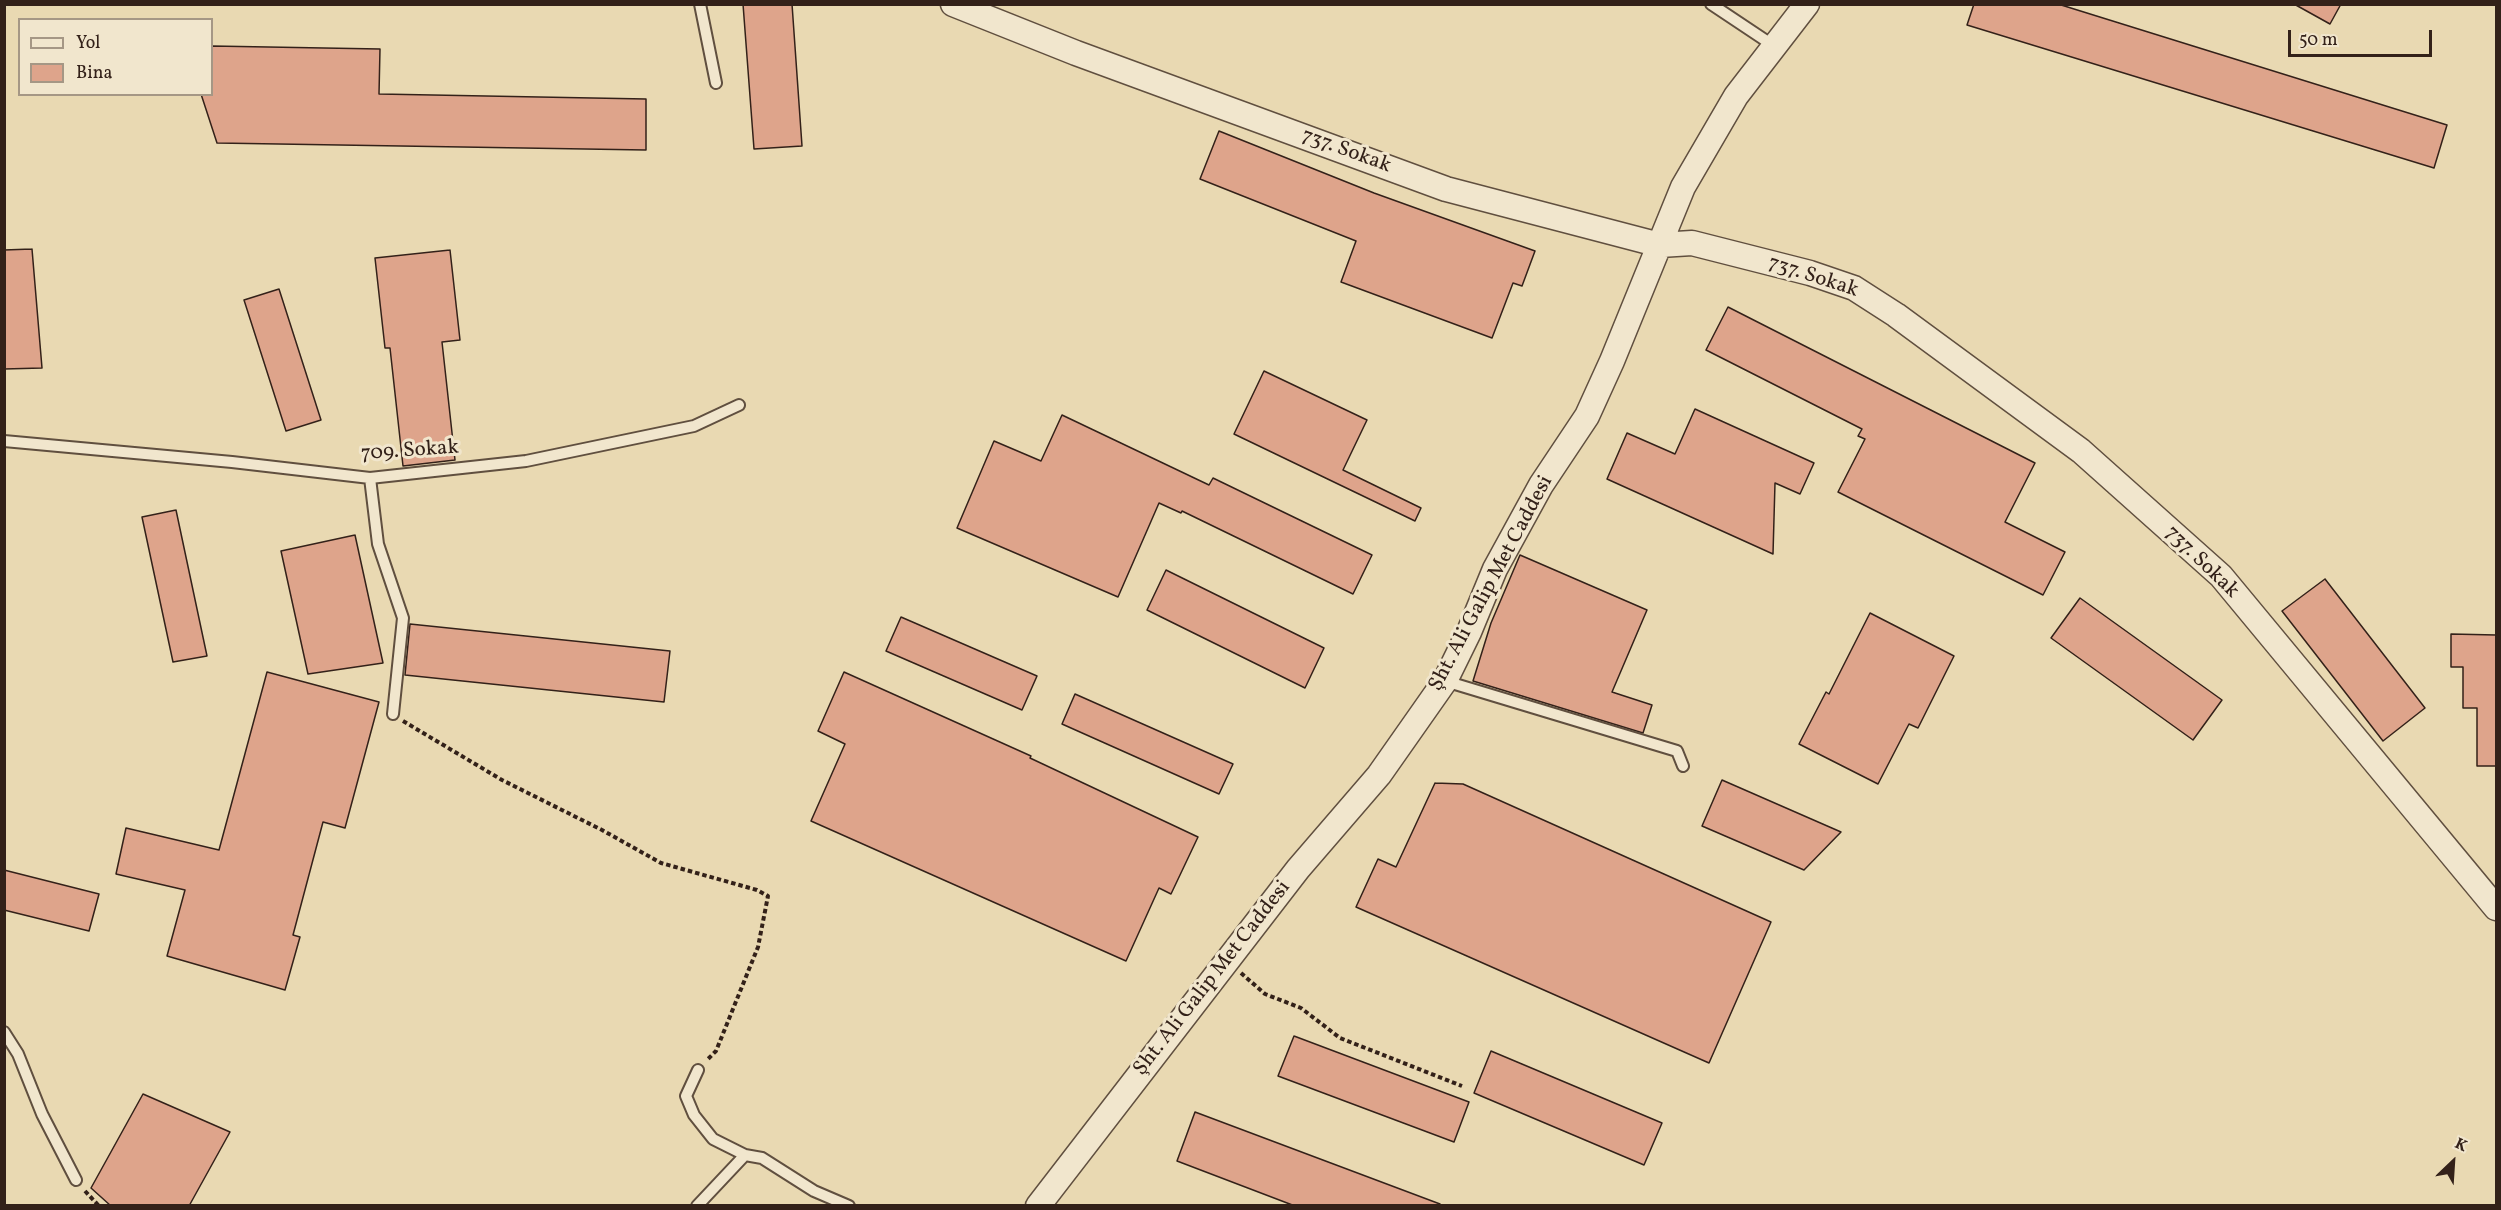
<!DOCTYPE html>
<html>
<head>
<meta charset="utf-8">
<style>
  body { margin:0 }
  #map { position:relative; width:2501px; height:1210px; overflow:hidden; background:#e9d9b2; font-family:Vollkorn,serif }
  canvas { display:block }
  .frame { position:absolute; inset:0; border:6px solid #332119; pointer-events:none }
  .legend { position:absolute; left:18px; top:18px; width:195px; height:78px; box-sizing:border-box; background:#f1e6cd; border:2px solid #a59785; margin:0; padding:8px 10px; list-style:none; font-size:18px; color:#332119 }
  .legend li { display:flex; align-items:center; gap:12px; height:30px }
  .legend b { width:30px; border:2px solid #a59785 }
  .north { position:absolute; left:2423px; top:1132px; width:60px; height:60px; -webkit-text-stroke:4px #f1e6cd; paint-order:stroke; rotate:25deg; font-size:16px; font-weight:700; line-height:24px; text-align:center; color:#332119 }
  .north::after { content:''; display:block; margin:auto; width:21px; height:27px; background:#332119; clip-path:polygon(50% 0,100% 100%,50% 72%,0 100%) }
  .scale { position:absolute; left:2288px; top:30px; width:144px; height:27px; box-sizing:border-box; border:3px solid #332119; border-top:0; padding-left:8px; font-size:18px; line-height:21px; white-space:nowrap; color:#332119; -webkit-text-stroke:4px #f1e6cd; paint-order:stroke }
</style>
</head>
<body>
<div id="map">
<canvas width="2501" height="1210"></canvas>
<div class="frame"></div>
<ul class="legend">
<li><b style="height:8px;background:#f1e6cd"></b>Yol</li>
<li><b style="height:16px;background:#dea48b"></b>Bina</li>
</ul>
<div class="north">K</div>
<div class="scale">50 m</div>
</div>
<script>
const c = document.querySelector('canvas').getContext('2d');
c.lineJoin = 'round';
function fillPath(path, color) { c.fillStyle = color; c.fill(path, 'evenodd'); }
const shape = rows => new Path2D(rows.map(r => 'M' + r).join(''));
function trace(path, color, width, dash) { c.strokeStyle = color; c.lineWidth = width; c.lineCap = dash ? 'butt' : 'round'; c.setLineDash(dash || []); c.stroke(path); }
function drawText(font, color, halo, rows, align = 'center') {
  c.font = font + ' Vollkorn,serif'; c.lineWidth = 6; c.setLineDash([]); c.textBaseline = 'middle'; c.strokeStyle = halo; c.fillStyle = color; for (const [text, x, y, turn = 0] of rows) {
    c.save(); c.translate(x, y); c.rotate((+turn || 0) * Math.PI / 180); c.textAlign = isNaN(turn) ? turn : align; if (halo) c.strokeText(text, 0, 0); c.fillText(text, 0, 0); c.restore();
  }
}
const building = shape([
  [743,4,792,4,802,146,754,149,743,4],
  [1974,4,2058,4,2447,125,2434,168,1967,25,1974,4],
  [2294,4,2341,4,2330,24,2294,4],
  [212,46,380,49,379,94,646,99,646,150,217,143,201,94,212,94,212,46],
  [1219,131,1374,193,1535,251,1522,286,1513,283,1492,338,1341,282,1356,241,1200,179,1219,131],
  [32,249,42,368,4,369,4,250,32,249],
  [450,250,460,340,442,342,455,460,403,466,390,348,385,348,375,258,450,250],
  [279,289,321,420,286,431,244,300,279,289],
  [1728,307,2035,463,2005,522,2065,552,2043,595,1838,492,1865,439,1858,436,1862,429,1706,350,1728,307],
  [1264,371,1367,420,1343,470,1421,508,1415,521,1234,434,1264,371],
  [1695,409,1814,463,1800,494,1775,483,1773,554,1607,479,1627,433,1675,454,1695,409],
  [1062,415,1209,485,1213,478,1372,555,1353,594,1182,511,1181,513,1159,503,1118,597,957,528,994,441,1041,461,1062,415],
  [176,510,207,656,173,662,142,517,176,510],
  [355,535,383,663,308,674,281,551,355,535],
  [1520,555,1647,610,1612,692,1652,705,1643,733,1473,681,1491,623,1520,555],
  [1166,570,1324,648,1305,688,1147,610,1166,570],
  [2325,579,2425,708,2383,741,2282,611,2325,579],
  [2080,598,2222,700,2193,740,2051,638,2080,598],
  [1870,613,1954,656,1918,728,1909,724,1878,784,1799,744,1826,692,1829,694,1870,613],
  [901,617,1037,676,1022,710,886,651,901,617],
  [410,624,670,651,664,702,405,675,410,624],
  [2451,634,2496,635,2496,766,2477,766,2477,708,2463,708,2463,667,2451,667,2451,634],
  [267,672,379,702,345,828,323,822,293,935,300,937,285,990,167,956,185,890,116,874,126,828,219,850,267,672],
  [844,672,1031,756,1030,758,1198,837,1171,894,1159,888,1126,961,811,821,845,744,818,731,844,672],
  [1075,694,1233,764,1219,794,1062,724,1075,694],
  [1722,780,1841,832,1804,870,1702,826,1722,780],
  [1435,783,1463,784,1771,922,1709,1063,1356,907,1378,859,1396,867,1435,783],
  [4,870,99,894,89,931,4,910,4,870],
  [1294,1036,1469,1102,1454,1142,1278,1076,1294,1036],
  [1491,1051,1662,1123,1644,1165,1474,1093,1491,1051],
  [143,1094,230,1132,189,1206,111,1206,91,1188,143,1094],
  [1195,1112,1440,1204,1440,1206,1295,1206,1177,1161,1195,1112]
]);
const path = shape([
  [403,721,502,780,602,830,661,863,757,890,768,896,758,947,716,1051,707,1060],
  [1241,973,1265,994,1301,1008,1340,1038,1462,1086],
  [85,1191,99,1206]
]);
const service = shape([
  [700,4,716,83],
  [1711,4,1774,46],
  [4,441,232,462,370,478,526,461,694,426,739,405],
  [370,478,378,544,403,618,393,714],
  [1445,681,1677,751,1683,766],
  [4,1032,18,1054,42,1114,76,1180],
  [698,1070,686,1096,694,1115,713,1139,745,1155],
  [697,1206,745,1155,762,1158,814,1191,849,1206]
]);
const tertiary = shape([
  [953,4,1076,53,1446,189,1660,245,1692,243,1810,273,1854,288,1896,315,2081,451,2221,576,2496,908],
  [1038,1206,1298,869,1379,775,1445,681,1469,632,1495,569,1541,485,1587,416,1612,361,1683,187,1736,96,1807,4]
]);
const streetNames = [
  ["737. Sokak",1346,152,20],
  ["737. Sokak",1813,278,18],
  ["709. Sokak",410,452,-4],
  ["737. Sokak",2201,563,44],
  ["Şht. Ali Galip Met Caddesi",1492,584,-62],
  ["Şht. Ali Galip Met Caddesi",1213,979,-52]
];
fillPath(building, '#dea48b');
trace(building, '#332119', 1.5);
trace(service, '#604f3f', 14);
trace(tertiary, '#604f3f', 27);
trace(path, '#332119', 4, [4.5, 3]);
trace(service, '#f1e6cd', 10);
trace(tertiary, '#f1e6cd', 24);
drawText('21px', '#332119', '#f1e6cd', streetNames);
</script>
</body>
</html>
